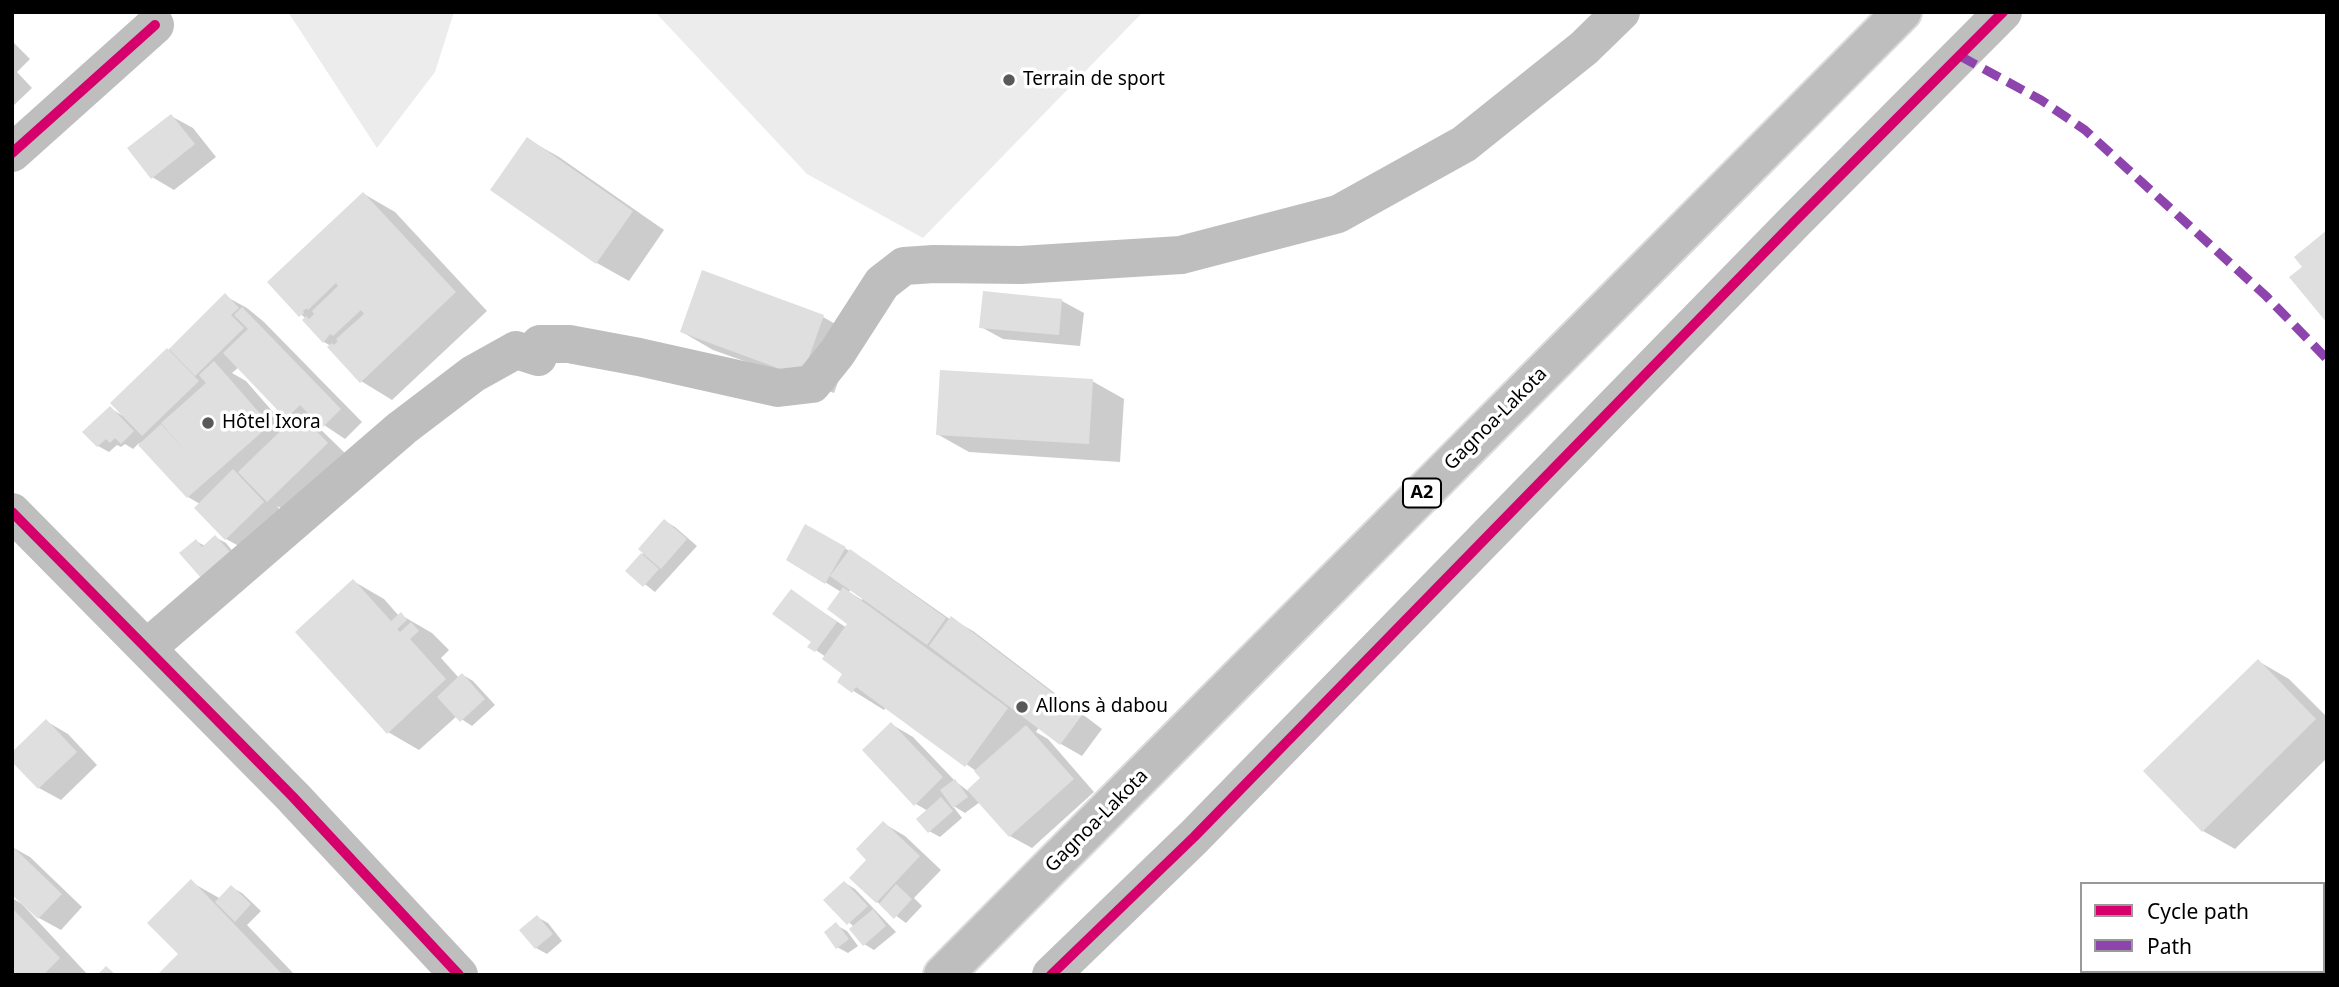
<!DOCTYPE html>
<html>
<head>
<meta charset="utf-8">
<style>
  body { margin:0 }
  #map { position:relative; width:2339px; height:987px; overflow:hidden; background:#fff; font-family:"Noto Sans",sans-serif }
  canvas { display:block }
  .frame { position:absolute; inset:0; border:14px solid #000; pointer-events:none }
  .legend { position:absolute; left:2080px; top:882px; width:245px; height:91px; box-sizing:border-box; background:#fff; border:2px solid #999; margin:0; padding:9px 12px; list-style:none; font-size:21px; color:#000 }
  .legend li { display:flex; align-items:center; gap:14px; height:35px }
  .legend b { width:35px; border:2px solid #999 }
</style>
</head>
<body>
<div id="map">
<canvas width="2339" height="987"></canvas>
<div class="frame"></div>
<ul class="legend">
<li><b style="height:9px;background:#d6006c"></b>Cycle path</li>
<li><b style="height:9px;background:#8e44ad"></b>Path</li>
</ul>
</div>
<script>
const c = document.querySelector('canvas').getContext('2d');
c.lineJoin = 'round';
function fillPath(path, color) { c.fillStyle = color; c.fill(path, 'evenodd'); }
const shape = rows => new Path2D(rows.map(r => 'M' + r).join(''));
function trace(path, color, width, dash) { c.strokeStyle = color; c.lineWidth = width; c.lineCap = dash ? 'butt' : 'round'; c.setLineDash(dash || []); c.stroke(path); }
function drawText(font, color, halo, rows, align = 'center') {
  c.font = font + ' "Noto Sans",sans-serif'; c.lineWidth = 7; c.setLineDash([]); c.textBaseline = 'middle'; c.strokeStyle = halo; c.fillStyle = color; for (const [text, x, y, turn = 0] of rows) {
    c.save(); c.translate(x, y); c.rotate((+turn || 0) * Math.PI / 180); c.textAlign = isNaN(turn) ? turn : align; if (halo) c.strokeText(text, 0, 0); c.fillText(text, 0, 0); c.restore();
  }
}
const green = shape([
  [288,12,454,12,435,72,377,148],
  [655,12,1143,12,923,238,807,174]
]);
const shadow = shape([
  [12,41,30,59,17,72,32,88,12,107],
  [171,116,193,128,216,157,174,190,152,177],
  [527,139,559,157,664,230,629,281,597,263,492,189],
  [364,194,395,212,487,311,392,400,361,381,331,346,324,342,304,320,306,319,269,282],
  [703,273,823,317,855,335,834,393,713,350,682,332],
  [225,296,247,308,264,322,362,422,345,439,318,421,315,424,348,456,290,513,277,506,284,515,248,551,226,539,200,504,188,497,139,443,133,449,125,444,121,447,117,445,109,452,98,446,85,432,110,408,123,416,113,403],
  [239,367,287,417,293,421,286,427,246,381,232,373],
  [1062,301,1084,313,1080,346,1003,339,981,327],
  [1092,381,1124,399,1120,462,969,452,937,434],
  [665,521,675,527,697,546,655,592,628,571,644,552],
  [806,526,867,561,951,620,952,619,973,631,1102,729,1082,756,1061,744,1039,727,1036,732,1048,739,1094,792,1032,848,1010,836,980,802,965,813,952,805,962,818,940,837,929,831,928,811,916,804,891,724,913,737,955,781,968,791,982,779,976,771,886,707,884,710,839,682,844,674,826,657,810,646,813,642,791,591,847,628,850,624,841,592,788,559],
  [851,589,863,597,862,600,849,592],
  [215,537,226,543,239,559,212,583,196,541,205,546],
  [353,581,384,599,399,616,401,615,432,633,449,650,441,658,459,678,463,675,473,681,495,705,472,726,457,716,419,750,388,732],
  [2258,661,2289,679,2327,717,2327,758,2235,849,2203,831],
  [46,721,68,734,97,765,61,800,39,788,12,759],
  [883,823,905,836,941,870,914,898,922,906,906,923,877,902],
  [12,847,30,857,82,907,61,930,39,918],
  [191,882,221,899,231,887,242,893,261,911,247,925,295,975,160,975,180,954],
  [845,883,855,889,896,932,874,950,864,944,854,927,826,900],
  [12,898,22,904,88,975,12,975],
  [537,917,548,923,562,941,547,954,536,948],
  [836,925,847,931,858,946,848,953,837,947]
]);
const building = shape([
  [171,114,195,144,151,179,127,148],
  [527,137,633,211,596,264,490,190],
  [363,192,456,292,360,383,327,347,332,343,334,345,338,341,336,339,364,314,361,310,333,336,330,334,323,343,302,320,306,316,309,319,314,314,312,311,338,286,336,283,308,310,307,308,303,311,304,313,299,317,267,282],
  [2327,230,2327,323,2289,277,2302,267,2294,257],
  [702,270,824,315,802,377,680,332],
  [983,291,1062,299,1059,335,979,328],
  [225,293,239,308,231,315,244,328,195,376,169,349],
  [242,307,341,409,322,428,300,405,286,419,223,353,248,329,234,315],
  [167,348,199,381,142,436,110,403],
  [214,361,270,425,187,498,138,445,161,424,188,454,161,423,206,383,199,375],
  [940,370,1093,379,1089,444,936,435],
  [110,406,134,431,121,444,115,438,110,443,106,439,97,447,82,432],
  [299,413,328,443,267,502,238,472],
  [233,469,264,502,225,540,194,508],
  [664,519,687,539,661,569,638,549],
  [805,524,846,547,825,584,786,560],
  [215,535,230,552,201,578,179,553,196,539,202,547],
  [850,549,946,618,927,645,830,576],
  [641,553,659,569,643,587,625,571],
  [353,579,391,621,401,612,407,620,397,629,400,632,411,622,419,631,410,639,446,679,387,734,295,632],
  [843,587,1008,708,965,767,856,687,852,693,837,682,842,674,822,659,847,624,827,609],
  [791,589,837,622,815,652,807,647,811,642,772,614],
  [951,616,1082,715,1060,745,929,646],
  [2258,659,2316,719,2202,832,2143,771],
  [462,673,485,699,460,722,437,697],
  [46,719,77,752,38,789,12,762,12,752],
  [891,722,943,777,914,806,862,750],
  [1026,725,1074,779,1009,837,967,790,980,778,974,771],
  [955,779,968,797,953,808,940,790],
  [941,797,953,811,928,833,916,819],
  [883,821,920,856,876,903,849,878,866,860,856,849],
  [12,846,62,894,38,919,12,895],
  [191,879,212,901,283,975,157,975,178,954,147,923],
  [844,881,868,906,847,925,823,900],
  [896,884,912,899,894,919,879,904],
  [231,885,251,904,235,922,215,902],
  [12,908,60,958,43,975,12,975],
  [873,909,886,926,863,946,849,929],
  [537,915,553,934,535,949,519,930],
  [836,922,849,939,836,949,824,932],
  [106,966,116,975,97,975]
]);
const minor = shape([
  [12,153,155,25],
  [12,512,293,797,459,975],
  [147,648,402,428,473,374,516,350,538,357,540,344,569,344,639,357,778,388,812,384,837,353,882,283,904,266,934,264,1021,265,1181,255,1338,214,1464,144,1584,48,1621,12],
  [1051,975,1194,837,1795,221,2003,12]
]);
const major = shape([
  [943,975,1902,12]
]);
const quiet = shape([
  [1960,56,2041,100,2085,130,2266,296,2327,359]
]);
const cycleway = shape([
  [12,153,155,25],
  [12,512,293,797,459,975],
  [1051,975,1194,837,1795,221,2003,12]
]);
const markers = [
  [1009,80,7,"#595959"],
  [208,423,7,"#595959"],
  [1022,707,7,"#595959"]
];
const shields = [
  [1422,493,38]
];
const shieldNames = [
  ["A2",1422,493]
];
const poiNames = [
  ["Terrain de sport",1023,80],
  ["Hôtel Ixora",222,423],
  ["Allons à dabou",1036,707]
];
const streetNames = [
  ["Gagnoa-Lakota",1496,419,-45],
  ["Gagnoa-Lakota",1097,821,-45]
];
fillPath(green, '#ececec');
fillPath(shadow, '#0003');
fillPath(building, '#dfdfdf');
trace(major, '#dbdbdb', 42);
trace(minor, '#bebebe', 38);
trace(major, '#bebebe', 38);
trace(quiet, '#8e44ad', 9, [18, 9]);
trace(cycleway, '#d6006c', 10);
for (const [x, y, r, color] of markers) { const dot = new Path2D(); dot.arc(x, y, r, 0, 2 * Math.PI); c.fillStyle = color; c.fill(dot); trace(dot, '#fff', 2.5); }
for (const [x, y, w] of shields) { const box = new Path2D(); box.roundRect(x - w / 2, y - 14.5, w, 29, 5); c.fillStyle = '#fff'; c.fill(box); trace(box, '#000', 2); }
drawText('bold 18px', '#000', null, shieldNames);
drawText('19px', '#000', '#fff', poiNames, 'left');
drawText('19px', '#000', '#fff', streetNames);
</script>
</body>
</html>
